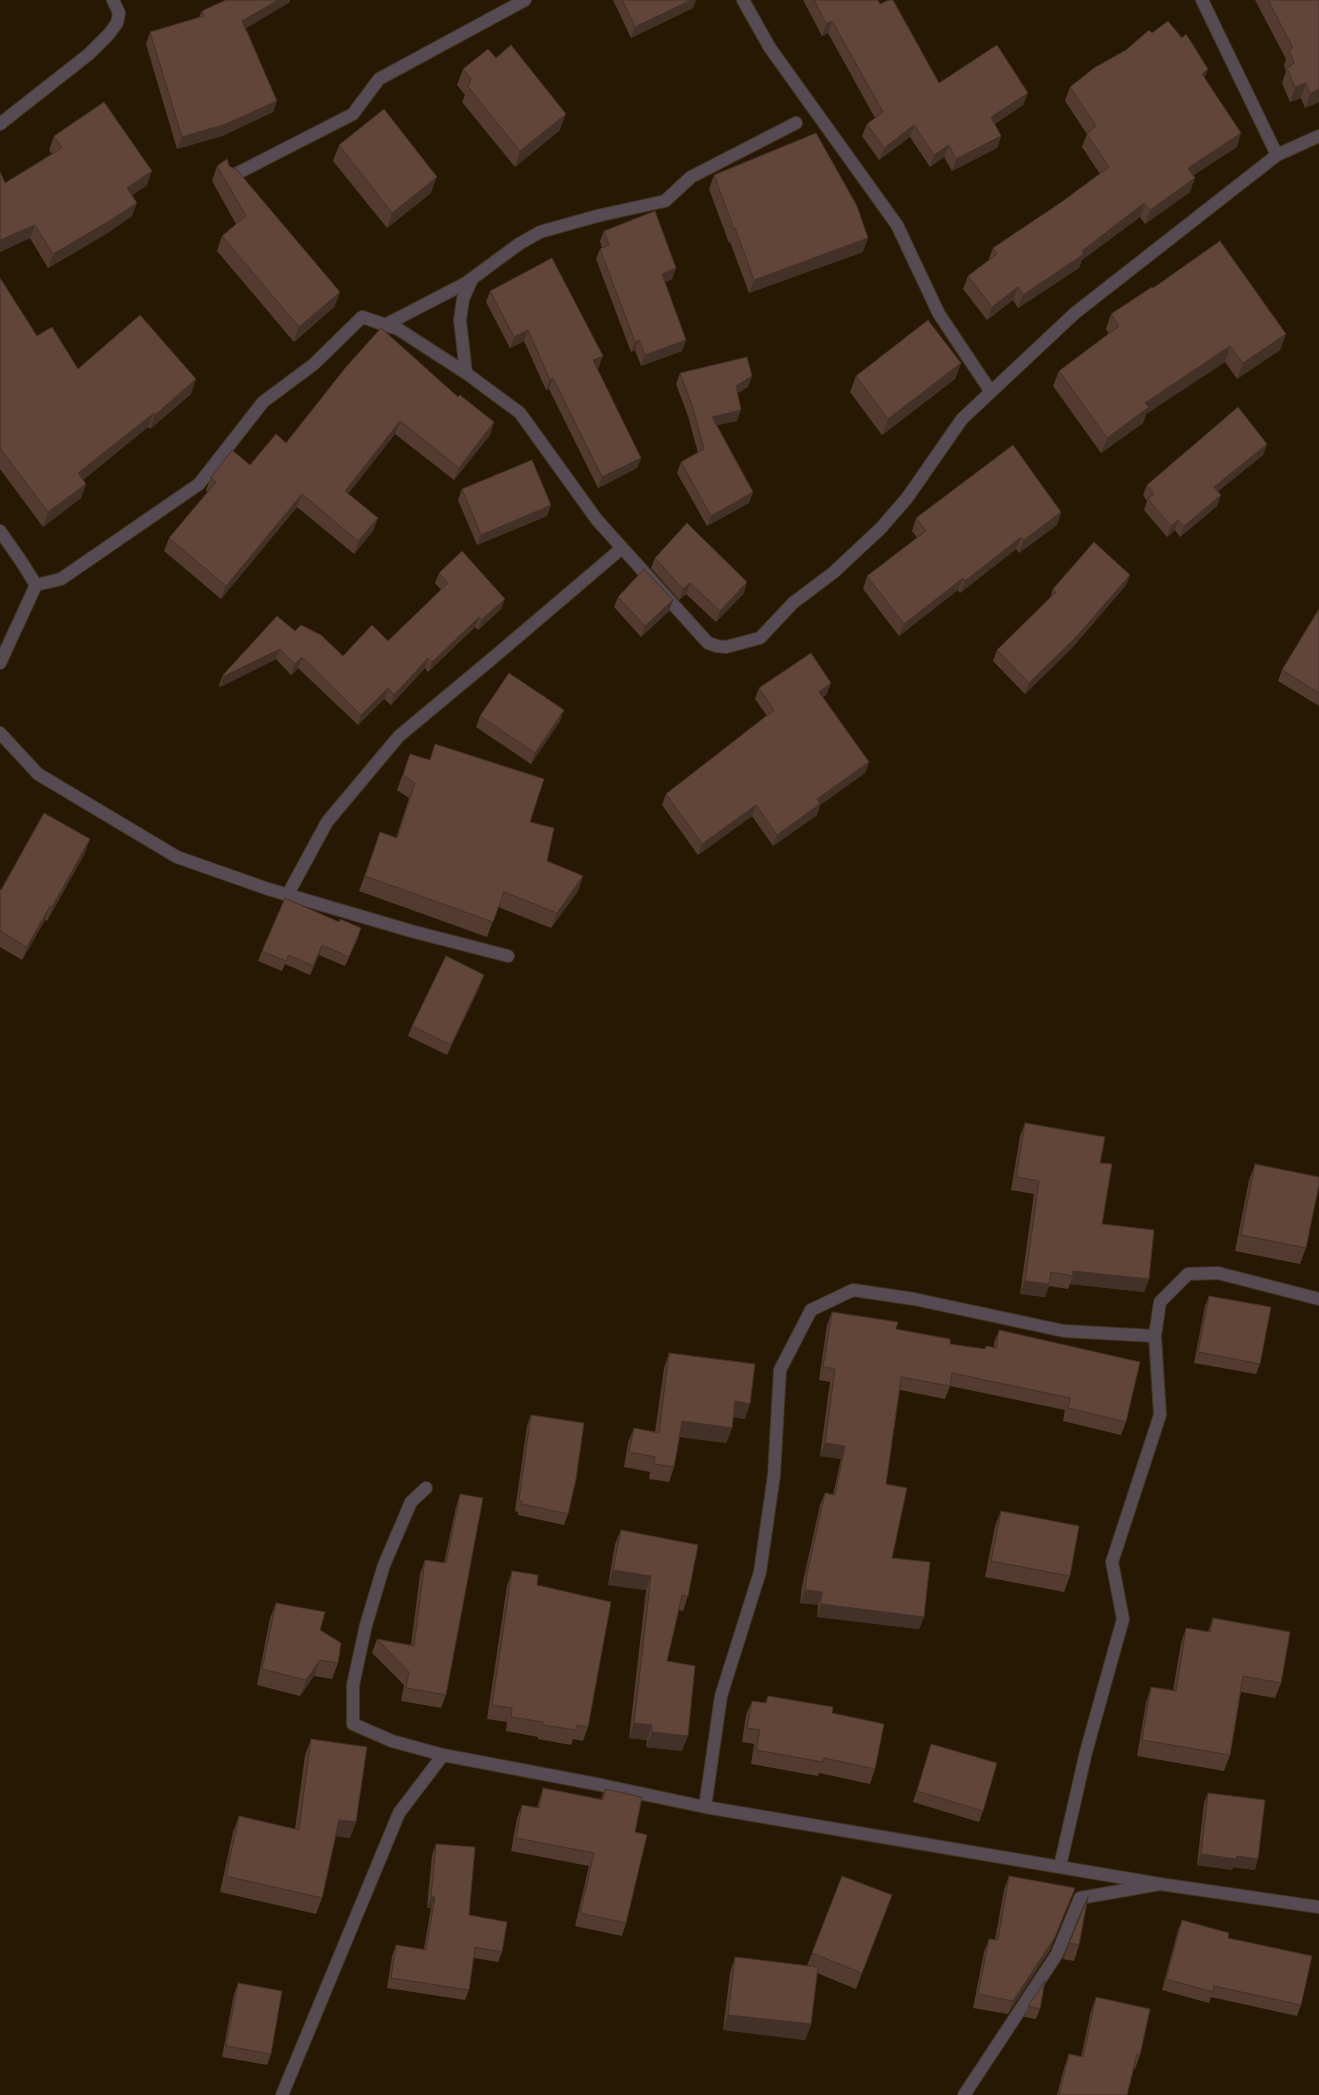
<!DOCTYPE html>
<html>
<head>
<meta charset="utf-8">
<style>
  body { margin:0 }
  canvas { display:block; background:#261802 }
</style>
</head>
<body>
<canvas width="1319" height="2095"></canvas>
<script>
const c = document.querySelector('canvas').getContext('2d');
c.lineJoin = 'round';
const shape = rows => new Path2D(rows.map(r => 'M' + r).join(''));
function trace(path, color, width, dash) { c.strokeStyle = color; c.lineWidth = width; c.lineCap = dash ? 'butt' : 'round'; c.setLineDash(dash || []); c.stroke(path); }
function fillPath(path, color) { c.fillStyle = color; c.fill(path, 'evenodd'); }
const minor = shape([
  [743,0,770,48,897,225,939,314,991,392],
  [1202,0,1277,155],
  [0,124,89,54,109,34,117,23,119,13,113,0],
  [230,177,353,114,379,79,525,0],
  [385,325,466,283,519,244,540,232,597,216,665,201,691,177,796,123],
  [466,373,460,320,463,299,472,279],
  [0,531,21,561,36,585,61,579,199,484,263,402,314,364,362,317,398,329,466,373,520,413,597,520,708,643,717,646,726,647,760,638,793,603,834,572,881,528,907,498,962,419,1075,313,1277,155,1319,136],
  [0,663,36,585],
  [0,733,38,774,177,857,268,889,411,931,508,956],
  [288,894,327,822,399,736,494,657,622,548],
  [426,1488,411,1502,384,1565,366,1625,353,1685,353,1724,392,1741,443,1755],
  [705,1807,721,1696,760,1572,774,1475,780,1370,811,1310,853,1290,914,1299,1064,1331,1155,1336,1160,1302,1188,1274,1218,1273,1319,1299],
  [1060,1866,1086,1752,1123,1619,1112,1562,1160,1415,1155,1336],
  [282,2095,399,1813,443,1755,596,1784,705,1807,1160,1884],
  [964,2095,1057,1954,1080,1898,1160,1884,1319,1907]
]);
const wall = shape([
  [226,0,290,0,290,2,246,28,277,101,273,112,222,136,177,149,146,44,150,32,199,17,202,11],
  [613,0,696,0,693,8,631,38],
  [803,0,878,0,880,4,939,83,1028,93,1023,105,995,124,1001,136,997,148,952,171,944,157,930,167,910,137,879,160,862,136,867,124,875,118,828,33,822,36],
  [1255,0,1319,0,1319,102,1305,108,1301,98,1290,102,1282,83,1286,71,1284,65,1286,59],
  [1152,33,1208,69,1204,77,1237,147,1193,175,1190,192,1145,224,1140,217,1082,260,1079,268,1018,308,1013,300,987,320,963,289,968,276,988,261,993,248,1063,201,1100,174,1082,147,1087,134,1065,101,1070,87],
  [463,69,560,130,515,167,462,102,465,95,457,85],
  [54,136,147,185,132,195,132,216,106,234,48,268,30,238,0,252,0,172,5,183,52,154,49,150],
  [339,145,431,193,387,228,333,161],
  [217,166,229,166,340,292,334,307,294,342,217,251,222,236,236,224,212,181],
  [714,175,863,252,749,293,730,242,729,243,709,189],
  [604,231,676,268,672,279,665,282,686,340,682,351,641,366,635,350,631,352,596,259,600,249,602,248,600,241],
  [0,278,37,336,78,369,191,394,150,429,148,427,83,480,86,484,81,498,43,527,0,469],
  [1153,288,1286,334,1280,350,1237,379,1225,362,1146,414,1143,423,1101,453,1053,386,1059,371,1109,334,1106,329,1111,314],
  [490,291,599,367,596,368,641,458,637,468,598,488,549,389,546,390,524,341,510,348,486,302],
  [961,363,955,379,882,435,850,392,856,376],
  [680,373,752,376,748,387,738,393,737,421,717,425,753,492,749,503,707,526,677,473,681,462,698,453,688,416,676,384],
  [458,397,494,422,490,435,454,480,395,434,348,494,378,518,373,531,354,554,297,507,221,599,164,551,169,538,208,492,206,490,211,477,250,465,286,443],
  [1267,444,1263,455,1217,492,1221,495,1217,506,1180,537,1175,530,1167,537,1144,510,1147,501,1143,495,1147,485],
  [462,489,551,505,547,516,477,545,458,500],
  [1061,512,1057,525,1019,553,1016,549,960,593,958,590,899,636,863,589,867,576,917,538,912,531,916,518],
  [655,558,744,593,716,622,686,594,679,600,651,568],
  [439,573,501,609,478,630,475,627,428,672,425,668,391,705,384,699,358,725,298,668,291,675,276,659,220,687,219,685,223,675,295,631,343,656,388,641,441,590,435,583],
  [1130,575,1126,585,1072,648,1025,694,993,661,997,650,1050,598,1053,589],
  [618,597,669,611,641,637,614,607],
  [1319,609,1319,706,1278,681,1282,670],
  [759,688,827,694,823,697,869,762,865,773,820,805,817,815,773,846,752,816,698,855,662,805,666,794,767,716,755,699],
  [480,716,560,721,531,764,476,727],
  [435,744,530,822,547,861,583,876,578,891,551,928,498,907,487,937,359,891,375,847,396,838,409,798,397,790,410,754,430,760],
  [85,853,47,921,45,920,22,960,0,947,0,889,1,890],
  [339,922,361,928,358,938,345,966,319,955,310,975,285,964,282,971,258,961,262,951],
  [480,986,447,1055,408,1036,412,1026],
  [1025,1123,1100,1163,1102,1224,1149,1279,1144,1292,1070,1284,1068,1289,1049,1286,1045,1297,1020,1294,1034,1194,1011,1190,1020,1136],
  [1255,1164,1306,1248,1300,1264,1235,1251,1249,1180],
  [1209,1296,1260,1364,1256,1374,1194,1363,1205,1306],
  [832,1312,950,1344,984,1349,986,1346,994,1347,994,1343,999,1330,1126,1422,1121,1435,1063,1421,1065,1410,950,1386,945,1399,900,1390,886,1484,892,1558,924,1617,919,1629,817,1617,818,1605,800,1603,802,1586,820,1505,825,1493,833,1495,841,1459,820,1456,830,1382,819,1380,827,1325],
  [669,1353,745,1419,733,1417,732,1428,726,1443,680,1437,674,1467,669,1482,649,1479,650,1472,624,1467,628,1443,634,1428,655,1432,664,1368],
  [531,1415,568,1514,564,1525,518,1515,518,1512,515,1511,527,1426],
  [460,1494,446,1695,441,1708,401,1701,404,1685,372,1653,377,1639,411,1645,420,1574,425,1560,444,1563,456,1507],
  [1001,1511,1070,1576,1064,1592,985,1577,995,1526],
  [621,1530,688,1596,683,1611,679,1610,667,1661,682,1751,646,1747,647,1740,629,1738,646,1590,608,1585,615,1544],
  [512,1571,537,1585,588,1727,583,1741,573,1739,571,1745,538,1739,538,1737,506,1731,507,1722,487,1719,507,1586],
  [276,1603,320,1630,338,1663,332,1679,314,1676,300,1696,257,1685,270,1618],
  [1213,1618,1281,1683,1275,1698,1241,1692,1230,1755,1224,1771,1137,1756,1146,1703,1151,1687,1173,1691,1181,1643,1186,1628,1208,1632],
  [768,1696,832,1713,875,1769,870,1784,819,1773,818,1776,751,1764,754,1744,742,1742,746,1715,752,1701,765,1703],
  [311,1739,350,1838,336,1836,322,1898,316,1914,220,1892,233,1832,239,1816,295,1829,305,1755],
  [931,1744,983,1811,979,1822,913,1802,928,1755],
  [543,1788,601,1799,605,1789,635,1832,626,1923,622,1936,575,1926,589,1866,511,1851,517,1818,522,1805,537,1808,539,1801],
  [1208,1793,1255,1870,1233,1867,1232,1870,1197,1865,1204,1803],
  [436,1844,469,1915,502,1952,498,1962,474,1958,469,1990,465,2000,387,1988,392,1956,396,1945,424,1949,431,1908,427,1908,432,1855],
  [842,1876,886,1911,856,1989,817,1973,811,2024,805,2040,723,2030,730,1973,735,1957,807,1966],
  [1009,1876,1075,1888,1050,1950,1008,2014,973,2008,984,1952,989,1939,995,1940,1004,1890],
  [1182,1920,1301,2005,1297,2016,1211,1997,1209,2003,1162,1990,1178,1930],
  [1069,1943,1079,1945,1074,1961,1063,1959],
  [238,1983,271,2054,267,2065,222,2057,234,1994],
  [1096,1997,1140,2055,1135,2069,1133,2068,1127,2095,1057,2095,1064,2068,1069,2054,1081,2057,1091,2011],
  [1028,2006,1040,2009,1036,2019,1024,2017]
]);
const shadedWall = shape([
  [278,0,290,0,290,2,238,33,242,21],
  [691,0,696,0,693,8,631,38,635,27],
  [832,21,828,33,822,36,826,24],
  [1208,69,1203,82,1202,74],
  [1306,83,1301,98,1290,102,1295,87],
  [1319,89,1319,102,1305,108,1310,94],
  [1028,93,1023,105,987,129,991,117],
  [277,101,273,112,222,136,177,149,182,137],
  [566,114,560,130,515,167,520,151],
  [914,125,910,137,879,160,884,148],
  [1241,133,1237,147,1183,182,1188,168],
  [1001,136,997,148,952,171,956,159],
  [949,145,944,157,930,167,934,155],
  [152,171,147,185,122,202,127,188],
  [437,177,431,193,387,228,392,213],
  [1195,178,1190,192,1145,224,1150,210],
  [137,203,132,216,106,234,48,268,53,254],
  [1144,203,1140,217,1082,260,1079,268,1018,308,1023,295],
  [35,225,30,238,0,252,0,240],
  [868,238,863,252,749,293,754,280],
  [676,268,672,279,658,285,662,274],
  [1018,287,1013,300,987,320,992,307],
  [340,292,334,307,294,342,299,327],
  [528,330,524,341,510,348,514,337],
  [1286,334,1280,350,1237,379,1243,363],
  [639,340,635,350,631,352,635,342],
  [686,340,682,351,641,366,645,355],
  [1230,346,1225,362,1146,414,1143,423,1101,453,1107,438,1145,403],
  [603,356,599,367,589,371,593,360],
  [961,363,955,379,882,435,888,419],
  [752,376,748,387,732,397,736,386],
  [553,378,549,389,546,390,550,380],
  [196,379,191,394,150,429,155,415],
  [741,410,737,421,708,427,712,417],
  [154,413,148,427,73,488,78,473],
  [400,421,395,434,340,504,345,491],
  [494,422,490,435,454,480,459,468],
  [1267,444,1263,455,1210,498,1214,487],
  [641,458,637,468,598,488,602,477],
  [86,484,81,498,43,527,48,512],
  [753,492,749,503,707,526,711,516],
  [302,494,297,507,221,599,226,586],
  [1221,495,1217,506,1180,537,1184,526],
  [551,505,547,516,477,545,481,535],
  [1061,512,1057,525,1019,553,1024,540],
  [378,518,373,531,354,554,358,541],
  [1178,520,1175,530,1167,537,1171,526],
  [1021,537,1016,549,960,593,965,581],
  [1130,575,1126,585,1072,648,1025,694,1029,683],
  [963,578,958,590,899,636,904,624],
  [747,582,744,593,716,622,720,611],
  [690,583,686,594,679,600,683,589],
  [505,599,501,609,478,630,481,620],
  [673,600,669,611,641,637,645,626],
  [479,617,475,627,428,672,432,662],
  [280,649,276,659,220,687,224,676],
  [302,657,298,668,291,675,295,664],
  [428,658,425,668,391,705,394,695],
  [831,683,827,694,815,702,819,692],
  [388,688,384,699,358,725,361,715],
  [564,710,560,721,531,764,535,753],
  [869,762,865,773,820,805,817,815,773,846,777,835,817,799],
  [756,805,752,816,698,855,702,844],
  [90,839,85,853,47,921,52,907],
  [583,876,578,891,551,928,557,913],
  [50,906,45,920,22,960,27,947],
  [361,928,358,938,345,966,349,957],
  [322,945,319,955,310,975,313,966],
  [484,975,480,986,447,1055,451,1045],
  [1073,1271,1149,1279,1144,1292,1070,1284,1073,1276],
  [1025,1281,1049,1284,1045,1297,1020,1294],
  [735,1401,750,1404,745,1419,730,1416],
  [682,1421,732,1428,726,1443,677,1436],
  [825,1443,845,1446,841,1459,820,1456],
  [613,1570,651,1576,646,1590,608,1585],
  [805,1590,822,1592,818,1605,800,1603],
  [821,1604,924,1617,919,1629,817,1617],
  [320,1660,314,1676,300,1696,306,1680],
  [634,1723,652,1725,647,1740,629,1738],
  [652,1732,688,1736,682,1751,646,1747],
  [339,1820,356,1822,350,1838,333,1836],
  [1201,1854,1237,1856,1258,1859,1255,1870,1233,1867,1232,1870,1197,1865],
  [1075,1888,1050,1950,1008,2014,1013,2001],
  [431,1897,435,1897,431,1908,427,1908],
  [728,2015,811,2024,805,2040,723,2030]
]);
const building = shape([
  [226,0,278,0,242,21,277,101,226,124,182,137,150,32,204,16,202,11,226,0],
  [622,0,691,0,635,27,622,0],
  [814,0,878,0,880,4,889,0,893,0,939,83,997,45,1028,93,991,117,1001,136,956,159,949,145,934,155,914,125,884,148,867,124,883,112,832,21,826,24,814,0],
  [1268,0,1319,0,1319,89,1310,94,1306,83,1295,87,1287,68,1294,63,1289,50,1293,48,1268,0],
  [1168,21,1182,38,1186,34,1208,69,1202,74,1241,133,1188,168,1195,178,1150,210,1144,203,1082,251,1084,254,1023,295,1018,287,992,307,968,276,997,254,993,248,1063,201,1109,167,1087,134,1096,126,1070,87,1094,68,1126,50,1149,30,1152,33,1168,21],
  [511,45,566,114,520,151,468,87,471,79,463,69,488,49,496,58,511,45],
  [104,102,152,171,127,188,137,203,111,220,53,254,35,225,0,240,0,172,5,183,62,148,54,136,104,102],
  [384,109,437,177,392,213,339,145,384,109],
  [816,133,857,206,868,238,754,280,735,228,734,229,714,175,816,133],
  [227,159,229,166,236,169,340,292,299,327,222,236,246,216,217,166,227,159],
  [655,211,676,268,662,274,686,340,645,355,639,340,635,342,600,249,609,245,604,231,655,211],
  [1220,241,1286,334,1243,363,1230,346,1145,403,1149,407,1107,438,1059,371,1119,326,1111,314,1152,287,1153,288,1220,241],
  [552,258,603,356,593,360,641,458,602,477,553,378,550,380,528,330,514,337,490,291,552,258],
  [0,278,37,336,52,327,78,369,140,315,196,379,155,415,154,413,78,473,86,484,48,512,0,448,0,278],
  [928,320,961,363,888,419,856,376,928,320],
  [381,328,458,397,460,395,494,422,459,468,400,421,345,491,378,518,358,541,302,494,226,586,169,538,216,482,211,477,232,450,250,465,276,434,286,443,346,367,381,328],
  [747,357,752,376,736,386,741,410,712,417,753,492,711,516,681,462,704,449,692,405,680,373,747,357],
  [1238,407,1267,444,1214,487,1221,495,1184,526,1178,520,1171,526,1148,499,1154,494,1147,485,1238,407],
  [1013,445,1061,512,1024,540,1021,537,965,581,963,578,904,624,867,576,926,531,916,518,1013,445],
  [532,460,551,505,481,535,462,489,532,460],
  [687,523,747,582,720,611,690,583,683,589,655,558,687,523],
  [1094,542,1130,575,1076,637,1029,683,997,650,1056,592,1053,589,1094,542],
  [462,551,505,599,481,620,479,617,432,662,428,658,394,695,388,688,361,715,302,657,295,664,280,649,224,676,223,675,277,616,295,631,301,625,321,635,343,656,372,625,388,641,448,583,439,573,462,551],
  [644,569,673,600,645,626,618,597,644,569],
  [1319,609,1319,693,1282,670,1319,609],
  [811,653,831,683,819,692,869,762,817,799,820,804,777,835,756,805,702,844,666,794,774,710,759,688,811,653],
  [509,673,564,710,535,753,480,716,509,673],
  [435,744,544,779,530,822,554,828,547,861,583,876,557,913,504,892,493,922,365,876,380,832,397,838,415,783,403,775,410,754,430,760,435,744],
  [44,813,90,839,52,907,50,906,27,947,0,931,0,889,1,890,44,813],
  [285,898,339,922,340,919,361,928,349,957,322,945,313,966,289,955,286,961,262,951,285,898],
  [446,956,484,975,451,1045,412,1026,446,956],
  [1025,1123,1105,1137,1100,1163,1112,1164,1102,1224,1154,1230,1149,1279,1073,1271,1073,1276,1051,1272,1049,1284,1025,1281,1039,1181,1016,1177,1025,1123],
  [1255,1164,1319,1177,1319,1185,1306,1248,1241,1235,1255,1164],
  [1209,1296,1271,1307,1260,1364,1198,1352,1209,1296],
  [832,1312,898,1322,896,1329,950,1339,950,1344,985,1349,986,1346,996,1348,999,1330,1140,1362,1126,1422,1068,1408,1070,1398,952,1373,950,1386,901,1377,886,1484,907,1488,892,1558,930,1562,924,1617,821,1604,822,1592,805,1590,807,1574,825,1493,835,1495,845,1446,825,1443,835,1369,823,1367,832,1312],
  [669,1353,755,1364,750,1404,735,1401,732,1428,682,1421,674,1467,654,1464,655,1457,629,1452,634,1428,659,1433,669,1353],
  [531,1415,584,1423,576,1479,568,1514,522,1504,522,1501,519,1500,531,1415],
  [460,1494,483,1498,446,1695,406,1688,409,1672,377,1639,414,1646,425,1560,446,1563,460,1494],
  [1001,1511,1079,1526,1070,1576,991,1561,1001,1511],
  [621,1530,698,1545,688,1596,682,1595,667,1661,695,1666,688,1736,652,1732,652,1725,634,1723,651,1576,613,1570,621,1530],
  [512,1571,538,1575,537,1585,611,1602,588,1727,577,1725,576,1730,543,1725,543,1722,511,1717,512,1708,492,1705,512,1571],
  [276,1603,325,1612,320,1630,341,1643,338,1663,320,1660,306,1680,262,1669,276,1603],
  [1213,1618,1290,1632,1281,1683,1243,1676,1230,1755,1142,1740,1151,1687,1176,1691,1186,1628,1210,1632,1213,1618],
  [768,1696,833,1707,832,1713,884,1724,875,1769,824,1758,823,1762,756,1750,760,1730,747,1728,752,1701,766,1703,768,1696],
  [311,1739,367,1747,356,1822,339,1820,322,1898,226,1876,239,1816,299,1830,311,1739],
  [931,1744,997,1763,983,1811,917,1791,931,1744],
  [543,1788,603,1800,605,1789,642,1797,635,1832,647,1835,626,1923,580,1913,594,1853,516,1838,522,1805,539,1808,543,1788],
  [1208,1793,1265,1800,1258,1859,1237,1856,1236,1859,1201,1854,1208,1793],
  [436,1844,475,1847,469,1915,507,1922,502,1952,475,1947,469,1990,391,1978,396,1945,426,1950,435,1897,431,1897,436,1844],
  [842,1876,892,1895,862,1973,812,1953,842,1876],
  [1009,1876,1075,1888,1055,1937,1013,2001,978,1994,989,1939,998,1940,1009,1876],
  [1088,1897,1079,1945,1069,1943,1088,1897],
  [1182,1920,1229,1933,1228,1938,1312,1956,1301,2005,1214,1986,1213,1992,1166,1979,1182,1920],
  [735,1957,818,1967,811,2024,728,2015,735,1957],
  [1045,1981,1040,2009,1028,2006,1045,1981],
  [238,1983,282,1991,271,2054,226,2046,238,1983],
  [1096,1997,1150,2009,1140,2055,1137,2054,1127,2095,1059,2095,1069,2054,1083,2057,1096,1997]
]);
trace(minor, '#423520', 14);
trace(minor, '#574b53', 12);
fillPath(wall, '#533b30');
fillPath(shadedWall, '#433027');
fillPath(building, '#604538');
trace(building, '#433027', 1);
</script>
</body>
</html>
